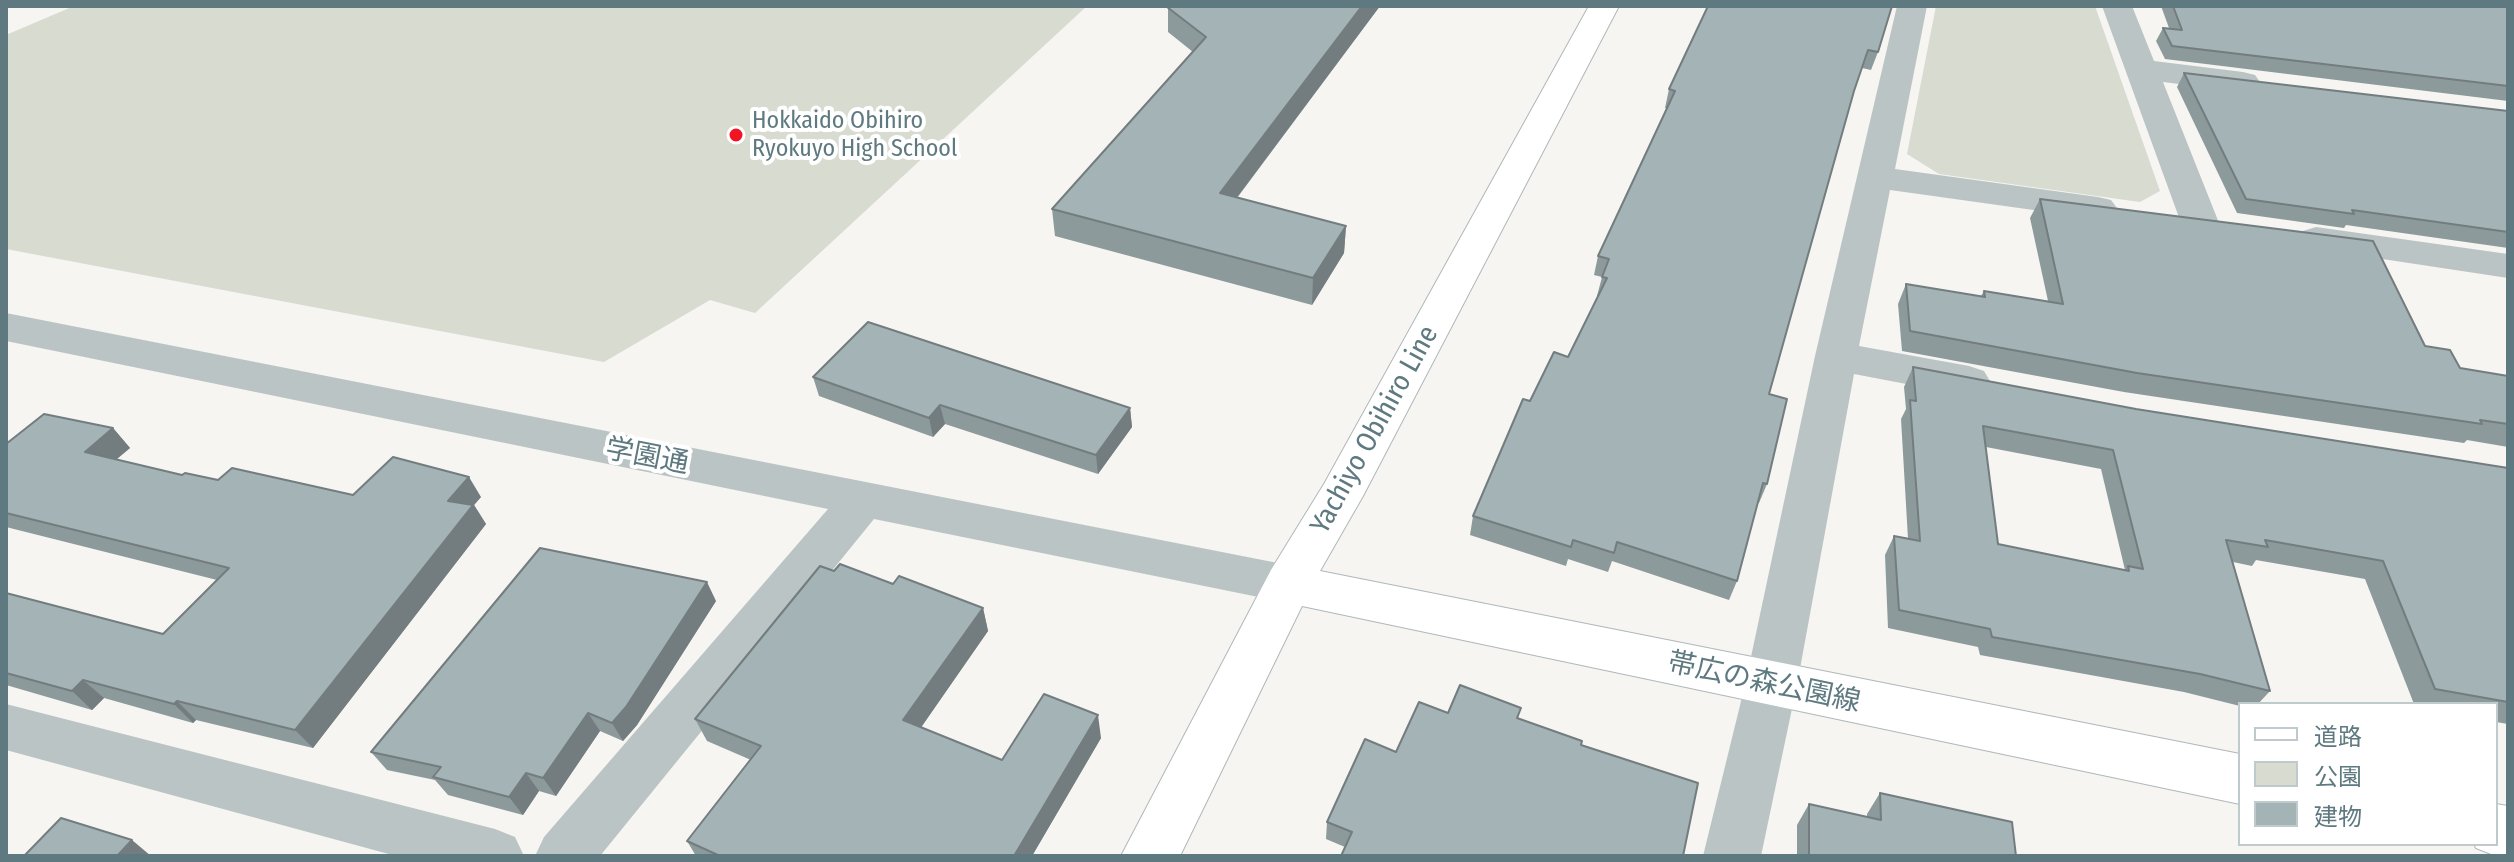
<!DOCTYPE html>
<meta charset="utf-8">
<style>
body{margin:0}
#map{position:relative;width:2514px;height:862px;overflow:hidden;background:#f6f5f1;font-family:"Fira Sans Condensed","Noto Sans JP",sans-serif}
canvas{display:block}
.frame{position:absolute;inset:0;border:8px solid #5e7a80;pointer-events:none}
.legend{position:absolute;left:2238px;top:702px;width:260px;height:144px;box-sizing:border-box;background:#fff;border:2px solid #bfcacc;margin:0;padding:10px 14px;list-style:none;font-size:24px;color:#5e7a80}
.legend li{display:flex;align-items:center;gap:16px;height:40px}
.legend b{width:40px;border:2px solid #bfcacc}
</style>
<div id="map">
<canvas width="2514" height="862"></canvas>
<div class="frame"></div>
<ul class="legend">
<li><b style="height:10px;background:#fff"></b>道路</li>
<li><b style="height:22px;background:#d7dbd0"></b>公園</li>
<li><b style="height:22px;background:#a4b3b5"></b>建物</li>
</ul>
</div>
<script>
const g = document.querySelector('canvas').getContext('2d');
g.lineJoin = 'round';
function fill(path, color) { g.fillStyle = color; g.fill(path, 'evenodd'); }
function strokePath(path, color, width, dash) { g.strokeStyle = color; g.lineWidth = width; g.lineCap = dash ? 'butt' : 'round'; g.setLineDash(dash || []); g.stroke(path); }
function write(font, color, halo, rows, align = 'center') {
  g.font = font + ' "Fira Sans Condensed","Noto Sans JP",sans-serif'; g.lineWidth = 8; g.setLineDash([]); g.textBaseline = 'middle'; g.strokeStyle = halo; g.fillStyle = color; for (const [text, x, y, turn = 0] of rows) {
    g.save(); g.translate(x, y); g.rotate((+turn || 0) * Math.PI / 180); g.textAlign = isNaN(turn) ? turn : align; if (halo) g.strokeText(text, 0, 0); g.fillText(text, 0, 0); g.restore();
  }
}
fill(new Path2D(`
 M74,6H1087L755,313L710,300L604,362L6,249V35Z
 M1936,6H2095L2160,191L2140,202L1939,174L1907,154Z`), '#d7dbd0');
const major = new Path2D(`
 M1589,6H1619L1363,496L1320,571L2240,754V804L1302,606L1180,856H1121L1271,570L1324,484Z
 M2496,804L2508,806V856H2496L2476,848L2474,844H2496Z`);
strokePath(major, '#afb8ba', 2);
fill(new Path2D(`
 M1897,6H1927L1895,169L2098,197L2111,200L2117,208L2111,216L2098,219L1890,190L1859,346L1969,366L1984,371L1990,381L1984,391L1969,396L1854,374L1797,685L1761,856H1703L1745,685L1815,356Z
 M2102,6H2132L2154,61L2243,72L2255,75L2260,82L2255,89L2243,92L2163,82L2219,223L2213,231L2200,235L2187,231L2181,223Z
 M2316,227L2508,254V278L2303,247L2297,239L2303,231Z
 M6,313L1288,565L1305,570L1312,584L1305,598L1288,603L874,519L600,856H535L544,837L828,509L6,341Z
 M6,704L495,829L515,837L524,856H396L6,750Z`), '#bbc4c5');
fill(major, '#fff');
fill(new Path2D(`
 M1168,6H1380L1237,198L1346,226L1344,253L1312,305L1055,236L1052,209L1193,52L1168,32Z
 M1708,6L1878,52L1871,70L1862,68L1854,91L1769,394L1767,484L1759,503H1758L1737,581L1729,600L1612,561L1608,572L1568,559L1566,566L1470,535L1473,516L1530,401L1568,357L1598,296H1597L1602,277L1594,275L1598,256L1667,108H1665L1669,89Z
 M2161,6H2508V101L2165,59L2156,41L2163,28H2169Z
 M2184,73L2508,111V248L2346,225L2344,228L2237,213L2177,87Z
 M2040,199L2425,346L2460,368L2508,376V447L2467,440L2464,443L2124,392L1902,351L1898,304L1906,284L1981,296L1984,291L2048,301L2030,218Z
 M1913,367L2136,409L2508,468V724L2496,722V704H2414L2365,579L2256,560L2252,566L2233,562L2270,691L2258,704H2240V706L2184,692L1980,655L1978,647L1888,628L1885,555L1894,536L1908,539L1901,419L1906,409L1904,387ZM1986,447L2101,469L2125,570L1998,544Z
 M813,377L1130,408L1132,427L1098,474L945,424L933,437L819,396Z
 M113,428L130,448L116,459L182,475L353,495L481,497L474,505L486,524L313,748L196,720L193,723L104,698L92,710L6,685V593L163,634L217,580L6,527V444Z
 M834,571L893,584L983,608L988,631L921,727L1002,760L1101,738L1032,856H696L687,841L751,760L707,741L695,719Z
 M716,601L637,725L623,741L600,731L556,796L539,791L523,815L448,795L435,780L387,770L371,752Z
 M1521,708L1518,718L1345,847L1326,839L1327,822L1448,713Z
 M1880,793L2016,856H1797V825L1809,804L1867,817V814Z`), '#8d9a9c');
fill(new Path2D(`
 M1362,6H1380L1220,220V193Z
 M1346,226L1344,253L1312,305L1313,278Z
 M940,405L945,424L933,437L929,418Z
 M1130,408L1132,427L1098,474L1096,455Z
 M113,428L130,448L103,471L85,452Z
 M469,477L481,497L474,505L486,524L313,748L295,730L448,501Z
 M707,582L716,601L637,725L623,741L612,723Z
 M983,608L988,631L911,742L903,720Z
 M83,680L104,698L92,710L72,691Z
 M177,701L196,720L193,723L174,704Z
 M588,713L600,731L556,796L543,778Z
 M1098,715L1101,738L1032,856H1014Z
 M526,773L539,791L523,815L509,797Z
 M132,840L151,856H117Z`), '#737d7f');
const building = new Path2D(`
 M1168,6H1362L1220,193L1346,226L1313,278L1052,209L1206,37L1167,7Z
 M1708,6H1892L1878,52L1868,50L1854,91L1769,394L1787,399L1767,484L1763,483L1737,581L1617,542L1614,553L1573,540L1571,547L1473,516L1523,399L1530,401L1554,352L1568,357L1607,278L1602,277L1609,259L1598,256L1675,91L1669,89Z
 M2173,6H2508V86L2172,46L2163,28L2182,30Z
 M2184,73L2508,111V232L2352,210L2354,214L2246,199Z
 M2040,199L2373,241L2425,346L2450,350L2460,368L2508,376V424L2480,420L2482,424L2137,373L1910,331L1906,284L1985,297L1984,291L2063,304Z
 M868,322L1130,408L1096,455L940,405L929,418L813,377Z
 M1913,367L2136,409L2508,468V702L2435,689L2383,561L2265,540L2268,547L2226,540L2270,691L2200,674L1992,637L1990,629L1899,610L1894,536L1920,541L1910,400L1916,401ZM1983,426L2113,450L2143,569L2128,566L2129,571L1998,544Z
 M44,414L113,428L85,452L182,475L185,473L218,480L232,468L353,495L393,457L469,477L448,501L473,505L295,730L177,701L174,704L83,680L72,691L6,673V593L163,634L229,568L6,513V444Z
 M540,548L707,582L626,707L612,723L588,713L543,778L526,773L509,797L433,777L441,767L371,752Z
 M840,564L893,584L899,576L983,608L903,720L1002,760L1044,694L1098,715L1014,856H720L687,841L761,746L695,719L820,566L834,571Z
 M1460,685L1521,708L1517,718L1582,741L1581,745L1698,783L1683,856H1341L1352,832L1327,822L1365,739L1396,752L1419,702L1448,713Z
 M1880,793L2012,822L2016,856H1809V804L1881,820Z
 M61,818L132,840L117,856H24Z`);
fill(building, '#a4b3b5');
strokePath(building, '#737d7f', 2);
for (const [x, y, r, color] of [
 [736,135,8,"#f31423"]
]) { const dot = new Path2D(); dot.arc(x, y, r, 0, 2 * Math.PI); g.fillStyle = color; g.fill(dot); strokePath(dot, '#fff', 3); }
write('24px', '#5e7a80', '#fff', [
 ["Hokkaido Obihiro",752,121],
 ["Ryokuyo High School",752,149]
], 'left');
write('28px', '#5e7a80', '#fff', [
 ["Yachiyo Obihiro Line",1375,430,-61],
 ["学園通",647,457,11],
 ["帯広の森公園線",1764,683,12]
]);
</script>
